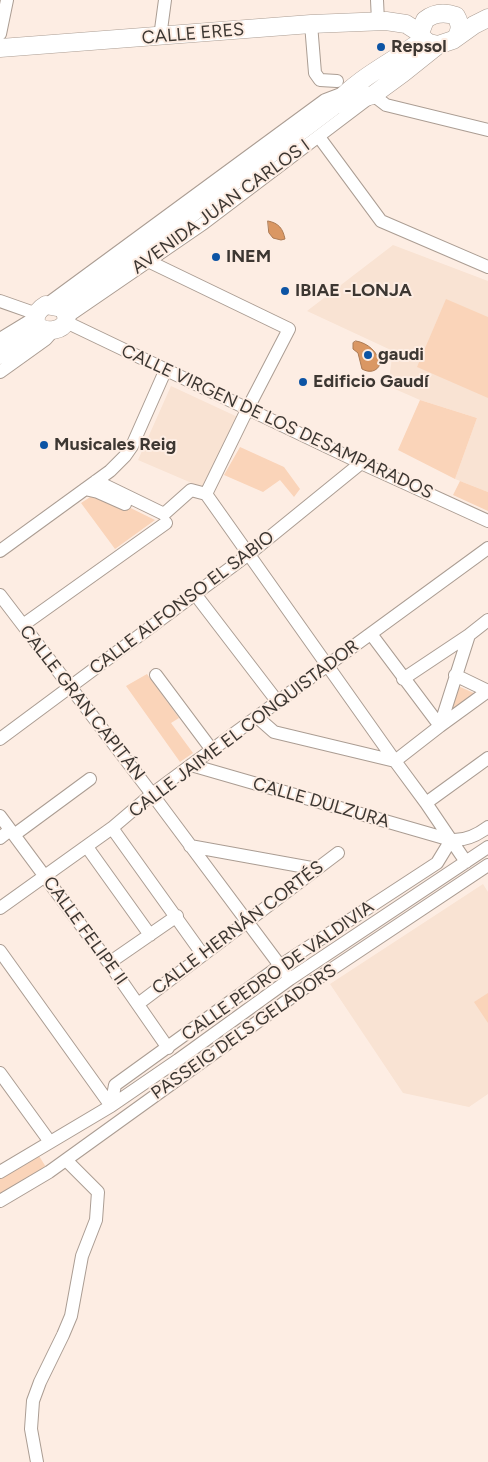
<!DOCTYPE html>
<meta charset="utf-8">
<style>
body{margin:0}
canvas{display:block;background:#fdede3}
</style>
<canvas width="488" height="1462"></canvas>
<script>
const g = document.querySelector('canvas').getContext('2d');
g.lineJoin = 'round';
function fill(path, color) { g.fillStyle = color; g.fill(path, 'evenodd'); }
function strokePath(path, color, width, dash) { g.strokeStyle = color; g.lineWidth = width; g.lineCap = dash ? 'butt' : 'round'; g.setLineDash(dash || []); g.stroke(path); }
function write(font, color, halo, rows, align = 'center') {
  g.font = font + ' Figtree,sans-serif'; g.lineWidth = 4; g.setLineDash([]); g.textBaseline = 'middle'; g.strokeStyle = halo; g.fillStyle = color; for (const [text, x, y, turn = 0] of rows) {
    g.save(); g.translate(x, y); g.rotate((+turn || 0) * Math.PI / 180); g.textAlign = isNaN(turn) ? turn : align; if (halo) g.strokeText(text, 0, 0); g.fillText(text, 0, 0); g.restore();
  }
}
fill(new Path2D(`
 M393,245L488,281V492L455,479L477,418L420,400L388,386L393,351L307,311Z
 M171,386L242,419L208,490L138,460Z
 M483,884L488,892V1094L469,1107L403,1093L330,984Z`), '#f9e3d3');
fill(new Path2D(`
 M446,299L488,317V398L417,367Z
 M420,400L477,418L455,479L398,450Z
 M240,447L284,467L300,489L294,497L280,480L263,492L224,475Z
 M460,481L488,492V511L453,495Z
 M98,492L155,520L115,549L81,503Z
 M147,674L179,718L171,723L193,753L180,762L126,686Z
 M458,686L476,694L450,714Z
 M488,993V1023L474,1002Z
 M36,1151L49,1172L0,1201V1172Z`), '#fad4b9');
const water = new Path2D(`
 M268,221C279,223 283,229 285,239L281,240L273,238L269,233Z
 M356,341C368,343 378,352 380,364C377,372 369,373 362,369L358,353L353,349V343Z`);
fill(water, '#da9763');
strokePath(water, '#ab7a54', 1);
const street = new Path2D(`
 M377,0L378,21
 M311,24L315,73L320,80L337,81
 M0,34L7,0
 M160,37L165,0
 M373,95L386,105L488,130
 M319,137L381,221L488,267
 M143,256L148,261L289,329L248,408L206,494
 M0,301L37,314
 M46,305L325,100L346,92
 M67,317L204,223L369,98
 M66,322L361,463L488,521
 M0,339L36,317
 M0,372L46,339L53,331
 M96,481L164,514L191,490L206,494
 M85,489L98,492L125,504
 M206,494L395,761L426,803L466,862
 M0,551L110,471L125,456L132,446L166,369
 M195,594L277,701
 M0,595L152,794L290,979
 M23,625L166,523
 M371,634L440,726L488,691
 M156,675L212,750
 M455,675L488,691
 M403,679L469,635
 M257,717L274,732L395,761L440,726L469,635L488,620
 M0,739L249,554L361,463
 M191,765L451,840C465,841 476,836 488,827
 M426,803L488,758
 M0,816L109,963L168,1048
 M112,828L203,955
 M14,835L90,779
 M0,838L10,830
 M190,846L317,869
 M87,847L150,935
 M0,908L112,828L152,794L191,765L488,548
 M0,951L111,1106
 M109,963L177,916
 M138,1004L338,853
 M0,1073L50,1142
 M111,1106L115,1085L281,965L437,863L451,840
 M0,1172L111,1106L178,1060L290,979L488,847
 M0,1201L49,1172L317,979L488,865
 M37,1462L31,1429L33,1401L40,1382L63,1335L71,1316L82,1256L96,1220L98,1192L66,1160`);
const secondary = new Path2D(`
 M420,33L425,20C434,13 445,12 456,16C460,23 461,29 457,36
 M0,48L311,24L386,21L406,24L420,33L422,38L429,43L438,45L453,40L474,25L488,18
 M335,105L373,95L403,73L438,45
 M46,305L62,308C81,332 32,339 36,317C37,311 41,308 46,305Z
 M62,308L140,252L335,105C358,77 395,61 424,39
 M0,355L39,327`);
strokePath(street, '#ab9d93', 14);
strokePath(secondary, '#ab9d93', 19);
strokePath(street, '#fff', 12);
strokePath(secondary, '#fff', 18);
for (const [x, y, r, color] of [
 [381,47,5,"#0d54a4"],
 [216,257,5,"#0d54a4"],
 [285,291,5,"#0d54a4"],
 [368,355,5,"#0d54a4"],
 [303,382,5,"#0d54a4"],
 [44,445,5,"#0d54a4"]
]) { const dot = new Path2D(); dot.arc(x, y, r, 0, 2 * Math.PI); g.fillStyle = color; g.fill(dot); strokePath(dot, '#fdede3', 2); }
write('18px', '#3d3732', '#fdede3', [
 ["CALLE ERES",193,34,-5],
 ["AVENIDA JUAN CARLOS I",221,207,-36],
 ["CALLE VIRGEN DE LOS DESAMPARADOS",277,422,25],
 ["CALLE ALFONSO EL SABIO",182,603,-37],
 ["CALLE GRAN CAPITÁN",82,703,52],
 ["CALLE JAIME EL CONQUISTADOR",244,729,-37],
 ["CALLE DULZURA",321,803,16],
 ["CALLE HERNÁN CORTÉS",238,928,-37],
 ["CALLE FELIPE II",85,931,54],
 ["CALLE PEDRO DE VALDIVIA",278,971,-35],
 ["PASSEIG DELS GELADORS",244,1032,-35]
]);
write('bold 18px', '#3d3732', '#fdede3', [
 ["Repsol",391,47],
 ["INEM",226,257],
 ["IBIAE -LONJA",295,291],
 ["gaudi",378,355],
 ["Edificio Gaudí",313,382],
 ["Musicales Reig",54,445]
], 'left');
</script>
